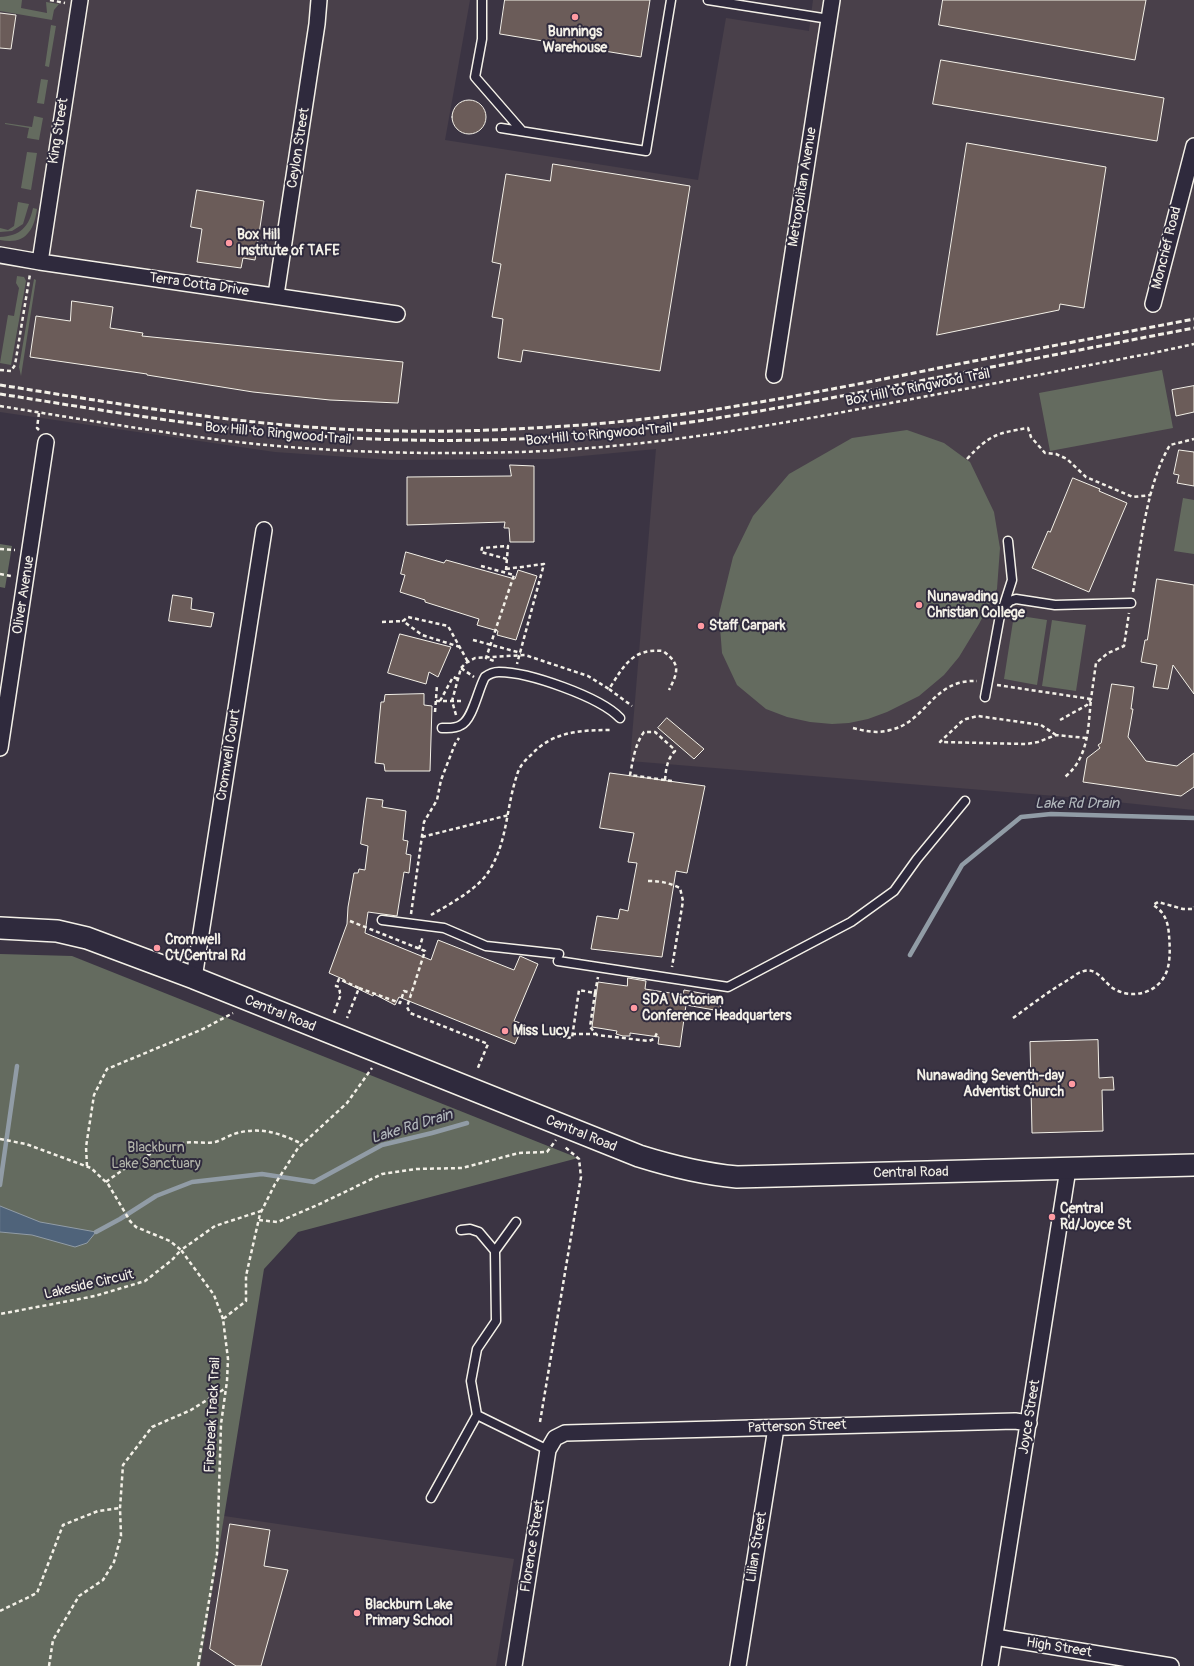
<!DOCTYPE html>
<style>
body{margin:0}
canvas{display:block;background:#3b3443}
</style>
<canvas width="1194" height="1666"></canvas>
<script>
const g = document.querySelector('canvas').getContext('2d');
g.lineJoin = 'round';
function fill(path, color) { g.fillStyle = color; g.fill(path, 'evenodd'); }
function strokePath(path, color, width, dash) { g.strokeStyle = color; g.lineWidth = width; g.lineCap = dash ? 'butt' : 'round'; g.setLineDash(dash || []); g.stroke(path); }
function write(font, color, halo, rows, align = 'center') {
  g.font = font + ' Pangolin,sans-serif'; g.lineWidth = 4; g.setLineDash([]); g.textBaseline = 'middle'; g.strokeStyle = halo; g.fillStyle = color; for (const [text, x, y, turn = 0] of rows) {
    g.save(); g.translate(x, y); g.rotate((+turn || 0) * Math.PI / 180); g.textAlign = isNaN(turn) ? turn : align; if (halo) g.strokeText(text, 0, 0); g.fillText(text, 0, 0); g.restore();
  }
}
fill(new Path2D(`
 M0,0H470L445,140L698,180L726,18L809,31L813,0H1194V810L1068,797L630,761L656,449L550,459L393,460L275,452L0,412Z
 M224,1516L514,1559L496,1666H200Z`), '#49404a');
fill(new Path2D(`
 M0,0H22L21,8L47,13L46,2L59,4L54,10L52,20L0,11Z
 M51,25L56,26L49,67L45,66Z
 M41,79L48,80L44,104L37,103Z
 M34,116L43,118L39,140L27,138L29,128L5,124V123L32,127Z
 M27,152L37,153L31,190L21,188Z
 M18,202L29,204L23,224L12,231L0,232V228L8,230L14,226Z
 M33,208L37,209C34,231 25,245 0,240V237C20,236 29,227 33,208Z
 M17,276L24,277L26,281L11,365L0,363L8,315L14,316L19,288L16,283Z
 M34,279L36,280L21,376L19,367Z
 M1162,370L1173,428L1050,451L1039,393Z
 M907,430L944,443L970,462L994,512L1000,548L997,589L979,624L959,657L944,675L919,696L887,712L868,719L849,723L832,724L810,722L787,717L766,709L737,685L722,653L719,614L733,557L753,516L789,474L852,438Z
 M1183,498L1194,500V554L1174,551Z
 M0,544L12,546L5,588L0,587Z
 M1014,615L1047,620L1037,685L1004,679Z
 M1052,620L1086,625L1076,691L1042,686Z
 M0,954L72,956L578,1158L298,1232L264,1269L200,1666H0Z`), '#646b5f');
const water = new Path2D(`
 M0,1206L40,1222L96,1232L87,1243L75,1247L32,1235L0,1232Z`);
fill(water, '#4f637a');
strokePath(water, '#919ca6', 1);
strokePath(new Path2D(`
 M910,955L962,865L1021,817L1051,814L1194,818
 M0,1185L17,1066
 M96,1232L120,1219L156,1196L192,1182L262,1174L314,1182L382,1145L432,1133L467,1123`), '#919ca6', 4.5);
const building = new Path2D(`
 M505,0H650L641,57L500,34Z
 M943,0H1146L1135,60L939,25Z
 M0,13L16,15L11,49L0,48Z
 M941,60L1164,98L1157,141L933,104Z
 M452 117a17 17 0 1 1 34 0a17 17 0 1 1-34 0Z
 M967,143L1106,167L1084,308L1060,304L1059,310L937,335Z
 M553,164L690,186L660,371L523,350L521,362L498,358L503,319L492,317L501,264L492,262L506,174L550,181Z
 M197,190L264,201L255,260L243,258L241,268L197,262L202,229L191,227Z
 M72,301L113,307L110,328L143,333L142,336L403,362L398,403L330,400L253,392L147,375V374L30,357L36,316L70,321Z
 M1194,386V412L1176,416L1172,390Z
 M1179,450L1194,452V486L1177,483L1179,475L1174,474Z
 M510,465L534,466V542H510L509,528H504L505,522L407,525V477L511,476Z
 M1073,478L1100,489L1099,491L1127,503L1089,592L1032,568L1048,531L1050,532Z
 M406,552L444,563L446,560L515,579L518,570L537,576L516,640L497,635L498,631L477,625L479,619L425,602V600L400,592L405,575L401,574Z
 M1157,579L1194,585V694L1173,665L1168,689L1153,687L1157,665L1141,662L1145,640H1147Z
 M173,595L192,598L191,609L214,613L211,627L169,621Z
 M400,634L451,647L438,677L429,672L426,684L388,673Z
 M1112,684L1134,687L1131,709H1133L1128,737L1146,761L1177,766L1194,753V787L1181,796L1083,782L1087,758L1100,748L1098,745L1101,743Z
 M424,694V705L432,706L430,771H385L384,764L375,763L381,702H384L385,695Z
 M667,718L704,749L694,759L658,728Z
 M610,773L705,786L687,873L676,871L662,957L591,949L597,916L618,919L620,909L628,911L637,863L628,862L634,833L600,828Z
 M367,798L383,800L382,807L406,811L403,840L408,841L406,854L411,855L409,873L404,872L397,916L368,912L365,933L431,960L438,940L514,970L520,956L538,964L514,1021L524,1024L515,1044L399,997L395,1005L374,994L373,996L344,982L345,980L329,973L347,924L348,907L354,873H358L359,869L365,870L368,846L361,844Z
 M628,978L646,981L645,989L683,995L684,990L722,997L720,1011L686,1005L680,1047L658,1044L659,1037L630,1033V1036H623L616,1034L617,1031L592,1027L598,982L627,986Z
 M1098,1040L1099,1078L1113,1077L1114,1090H1102L1103,1131L1032,1133L1030,1042Z
 M230,1524L270,1530L264,1566L288,1570L261,1666H236L210,1649Z`);
fill(building, '#6b5c59');
strokePath(building, '#f4f1e8', 1);
const lane = new Path2D(`
 M482,0V39L475,77L522,131
 M708,0L829,19
 M501,128L646,151L671,0
 M1004,605L1012,580L1008,541
 M985,697L1001,610L1010,601L1016,599L1055,605L1131,603
 M442,728C448,728 455,729 461,725C473,719 478,689 485,677C489,674 494,672 499,672C529,672 600,697 620,718
 M382,920L444,928L486,946L559,954
 M558,961L728,987L851,922L894,891L917,859L965,801
 M461,1230L470,1229L479,1232L495,1251L496,1321L477,1349L471,1381L477,1415L548,1450
 M495,1251L516,1222
 M431,1498L477,1415`);
const street = new Path2D(`
 M0,255L40,262L397,314
 M40,262L80,0
 M276,295L317,24L319,0
 M1153,304L1194,146
 M774,375L832,0
 M0,748L46,442
 M194,978L264,530
 M995,1637L1171,1666
 M514,1666L548,1450L555,1438L565,1433L1015,1421L1029,1423
 M738,1666L776,1428
 M990,1666L1068,1169`);
const secondary = new Path2D(`
 M0,928L57,931L87,938L194,978L639,1156C671,1166 703,1174 737,1177L1194,1165`);
strokePath(lane, '#f4f1e8', 11);
strokePath(street, '#f4f1e8', 18);
strokePath(secondary, '#f4f1e8', 24);
strokePath(new Path2D(`
 M50,0L65,3
 M0,370L11,371L15,365L30,274
 M0,406C73,418 146,430 220,440C318,452 419,455 518,452C651,448 782,424 912,399C992,384 1073,368 1153,353L1194,344
 M39,430L37,428L39,413
 M967,459C989,435 997,433 1028,428L1031,437L1045,453L1056,454L1067,459L1086,477L1133,497L1151,495
 M0,549L15,550
 M481,566L514,575L486,658L494,661
 M506,569L544,564L517,664
 M506,570L508,546L482,548L481,552L507,559
 M0,574L11,576
 M1133,592C1141,546 1146,485 1170,445L1194,439
 M382,622L403,621
 M473,640L521,653
 M460,647L422,635L403,621L408,617L448,626L468,662
 M461,668L466,663L475,658L525,655L588,676L609,689C624,666 632,648 663,651C681,664 678,672 669,690
 M997,685L1091,699C1088,728 1089,757 1065,777
 M609,689L632,706
 M436,701H464
 M440,701L453,677L458,679
 M435,712L437,685
 M456,715L452,701L461,668L474,677
 M1060,720L1087,705L1091,699L1096,663L1108,653L1124,646L1129,613
 M853,728C865,731 877,734 890,730C927,722 932,679 977,681
 M1056,735L1041,725L978,716L966,719L961,722L940,742L1026,744L1038,742L1056,735L1086,738
 M665,780C666,769 667,759 675,751L674,749L655,732H644C635,744 633,760 630,775L672,781
 M422,837L509,815
 M648,881C661,881 669,883 680,888L683,901L672,967
 M411,914L424,822L437,800L441,780L455,744L459,738
 M431,915C450,904 478,889 489,871C508,841 506,807 517,775C519,767 525,760 531,755C553,731 581,730 612,730
 M350,921L425,951L407,1007L410,1013L488,1044L477,1070
 M419,949L423,936
 M359,988L400,1003L404,991L411,993
 M595,993L590,1027L597,1035L649,1041L654,1039L657,1033
 M334,1013L341,994L340,993L339,987L336,986L339,979L359,988L347,1018
 M1013,1018C1031,1005 1049,991 1068,980C1073,977 1078,972 1084,971C1098,967 1105,985 1116,990C1132,998 1154,994 1164,977C1171,966 1170,948 1169,935C1168,922 1165,912 1153,905L1158,902L1183,909H1193L1194,907
 M546,1034L572,1038L579,990L595,993L598,977
 M572,1034H596
 M0,1139L26,1144L91,1168L108,1184L130,1221L136,1227L170,1241L181,1250L172,1260L145,1281L95,1296L0,1314
 M87,1166L86,1147L94,1095L107,1069L203,1029L233,1013
 M106,1182C130,1164 155,1148 184,1143C194,1141 205,1144 215,1142C222,1140 228,1136 234,1134C259,1126 280,1133 302,1144
 M259,1220L278,1222L322,1203L382,1174L416,1169L462,1168L519,1153L547,1152L556,1140
 M223,1319L214,1295L181,1250L215,1226L261,1211
 M540,1422L581,1177L579,1159L565,1147
 M0,1611L37,1593L63,1525L98,1511L120,1508
 M49,1666L53,1640L79,1596L103,1580L114,1562L121,1536L120,1508L123,1465L152,1427L191,1410L226,1388
 M198,1666L217,1554L221,1424L227,1381L228,1359L223,1319L246,1301V1276L260,1214L275,1184L298,1148L347,1103L372,1068`), '#f4f1e8', 2.5, [4, 3]);
strokePath(lane, '#2f2a3d', 8);
strokePath(street, '#2f2a3d', 15);
strokePath(secondary, '#2f2a3d', 21);
strokePath(new Path2D(`
 M0,385C108,402 216,421 324,428C399,433 474,432 549,427C672,421 793,397 914,373C1007,354 1101,337 1194,319
 M0,394C76,406 152,419 228,428C336,440 446,444 555,437C674,429 791,406 908,383C1003,365 1099,346 1194,328`), '#f4f1e8', 3, [6, 3]);
for (const [x, y, r, color] of [
 [575,17,4,"#ff9aa2"],
 [229,243,4,"#ff9aa2"],
 [919,605,4,"#ff9aa2"],
 [701,626,4,"#ff9aa2"],
 [157,948,4,"#ff9aa2"],
 [634,1008,4,"#ff9aa2"],
 [505,1031,4,"#ff9aa2"],
 [1072,1084,4,"#ff9aa2"],
 [1052,1217,4,"#ff9aa2"],
 [357,1613,4,"#ff9aa2"]
]) { const dot = new Path2D(); dot.arc(x, y, r, 0, 2 * Math.PI); g.fillStyle = color; g.fill(dot); strokePath(dot, '#2f2a3d', 1.5); }
write('bold 14px', '#f4f1e8', '#2f2a3d', [
 ["Bunnings",575,32,"center"],
 ["Warehouse",575,48,"center"],
 ["Box Hill",237,235],
 ["Institute of TAFE",237,251],
 ["Nunawading",927,597],
 ["Christian College",927,613],
 ["Staff Carpark",709,626],
 ["Cromwell",165,940],
 ["Ct/Central Rd",165,956],
 ["SDA Victorian",642,1000],
 ["Conference Headquarters",642,1016],
 ["Miss Lucy",513,1031],
 ["Nunawading Seventh-day",1064,1076,"right"],
 ["Adventist Church",1064,1092,"right"],
 ["Central",1060,1209],
 ["Rd/Joyce St",1060,1225],
 ["Blackburn Lake",365,1605],
 ["Primary School",365,1621]
], 'left');
write('14px', '#f4f1e8', '#2f2a3d', [
 ["King Street",59,131,-81],
 ["Ceylon Street",299,148,-81],
 ["Metropolitan Avenue",803,187,-81],
 ["Moncrief Road",1167,248,-76],
 ["Terra Cotta Drive",199,285,8],
 ["Box Hill to Ringwood Trail",918,388,-11],
 ["Box Hill to Ringwood Trail",278,434,5],
 ["Box Hill to Ringwood Trail",599,435,-5],
 ["Oliver Avenue",24,595,-81],
 ["Cromwell Court",229,755,-81],
 ["Central Road",280,1014,22],
 ["Central Road",581,1134,22],
 ["Central Road",911,1173,-1],
 ["Lakeside Circuit",89,1285,-13],
 ["Firebreak Track Trail",213,1415,-87],
 ["Joyce Street",1030,1417,-81],
 ["Patterson Street",797,1427,-2],
 ["Florence Street",533,1546,-81],
 ["Lilian Street",757,1547,-81],
 ["High Street",1059,1648,9]
]);
write('14px', '#b3b5aa', '#2f2a3d', [
 ["Blackburn",156,1148],
 ["Lake Sanctuary",156,1164]
]);
write('italic 15px', '#b2b8bc', '#2f2a3d', [
 ["Lake Rd Drain",1077,804],
 ["Lake Rd Drain",412,1127,-17]
]);
</script>
